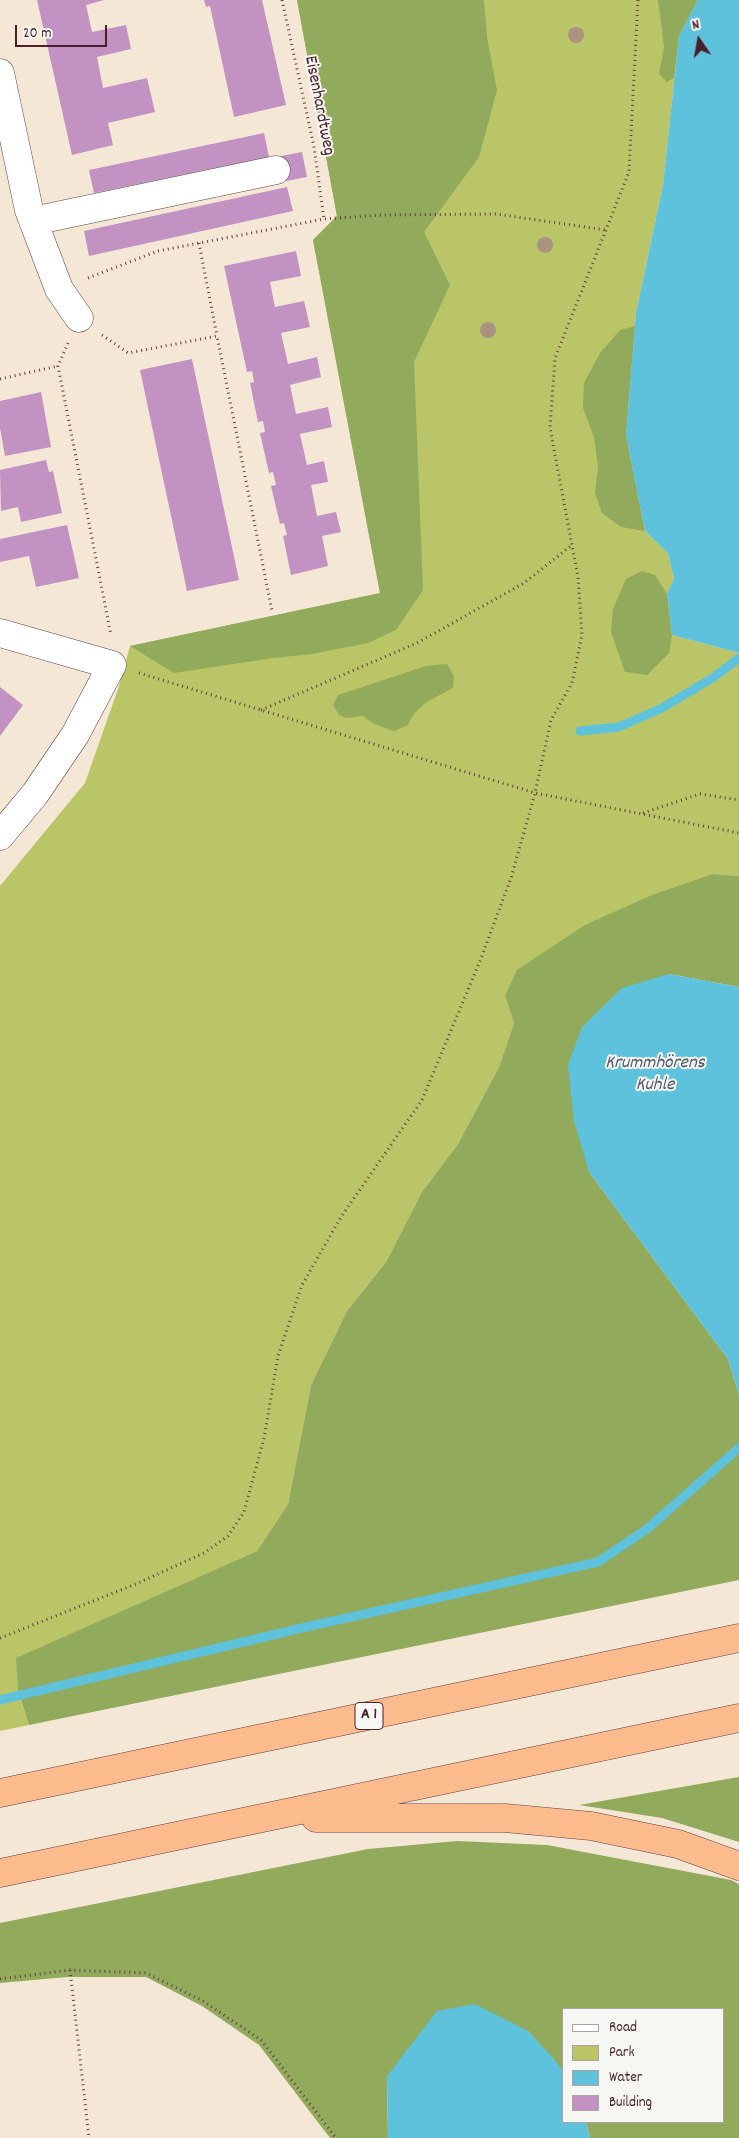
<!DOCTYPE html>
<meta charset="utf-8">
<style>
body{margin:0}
#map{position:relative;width:739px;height:2138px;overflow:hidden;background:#f5e7d6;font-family:Dekko,sans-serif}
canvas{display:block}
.legend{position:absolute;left:562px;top:2008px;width:162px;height:115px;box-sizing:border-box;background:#f6f6f2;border:1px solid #b1a0a2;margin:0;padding:6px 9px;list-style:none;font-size:15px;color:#4a1f2b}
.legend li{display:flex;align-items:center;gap:10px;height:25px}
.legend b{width:25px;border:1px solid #b1a0a2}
.north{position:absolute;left:674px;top:15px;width:50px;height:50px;-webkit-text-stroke:4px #f6f6f2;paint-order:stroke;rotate:348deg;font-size:14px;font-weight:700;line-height:20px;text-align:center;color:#4a1f2b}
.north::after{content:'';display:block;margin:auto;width:18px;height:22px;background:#4a1f2b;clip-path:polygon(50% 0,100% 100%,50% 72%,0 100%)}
.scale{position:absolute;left:15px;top:25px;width:92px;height:22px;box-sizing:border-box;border:2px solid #4a1f2b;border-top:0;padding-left:6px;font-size:15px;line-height:18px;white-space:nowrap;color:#4a1f2b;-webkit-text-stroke:4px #f6f6f2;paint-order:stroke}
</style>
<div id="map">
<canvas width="739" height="2138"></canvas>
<ul class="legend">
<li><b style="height:6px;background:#fff"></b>Road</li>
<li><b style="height:14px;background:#b9c567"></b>Park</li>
<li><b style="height:14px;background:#5ec2dc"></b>Water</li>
<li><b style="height:14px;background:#c292c3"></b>Building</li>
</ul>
<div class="north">N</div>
<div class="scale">20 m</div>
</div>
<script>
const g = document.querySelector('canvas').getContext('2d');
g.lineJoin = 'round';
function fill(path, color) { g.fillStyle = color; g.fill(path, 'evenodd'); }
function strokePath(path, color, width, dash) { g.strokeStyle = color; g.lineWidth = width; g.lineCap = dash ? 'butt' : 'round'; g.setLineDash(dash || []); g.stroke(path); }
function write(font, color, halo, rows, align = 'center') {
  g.font = font + ' Dekko,sans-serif'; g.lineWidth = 4; g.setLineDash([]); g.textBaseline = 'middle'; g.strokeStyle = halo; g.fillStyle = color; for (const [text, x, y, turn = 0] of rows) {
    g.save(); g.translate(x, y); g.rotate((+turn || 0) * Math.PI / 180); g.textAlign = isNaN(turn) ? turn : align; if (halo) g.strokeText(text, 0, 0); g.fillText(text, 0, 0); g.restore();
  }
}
fill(new Path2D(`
 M297,0H698L679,36L663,185L636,313L626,435L645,531L668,553L674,579L667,595L672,635L739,653V876L713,874L505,996L514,1023L499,1067L458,1144L422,1192L386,1262L347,1311L311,1385L288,1504L257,1551L17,1658L18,1690L29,1725L0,1731V886L85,783L118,689L130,646L380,593L313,240L337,216Z`), '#b9c567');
fill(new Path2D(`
 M297,0H484L487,37L497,90L479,157L424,232L450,285L414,362L423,590L396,630L368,643L312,654L273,658L174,673L130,646L380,593L313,240L337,216Z
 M658,0H698L679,36L674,78L667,82L659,74L664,47Z
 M635,326L626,435L645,531L621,527L602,513L595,493L598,467L594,437L583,408L584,383L600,353L620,330Z
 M642,571L655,575L667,594L672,635L669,653L647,675L625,672L611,632L613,609L626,579Z
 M447,664L454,676L453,688C434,698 416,705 408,725L394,731L374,724L363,716L346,718L339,715L333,705L338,695L426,666Z
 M713,874L739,876V987L669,974L589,1172L728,1359L739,1395V1580L29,1725L18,1690L16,1658L257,1551L288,1504L311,1385L347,1311L386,1262L422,1192L458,1144L499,1067L514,1023L505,996L517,970L585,925L652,895Z
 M739,1777V1842L662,1818L579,1805Z
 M457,1841L547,1845L731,1880L739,1884V2138H590L586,2122H723V2009H563V2071L528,2031L387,2076L388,2138H330L259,2045L202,2006L146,1977H67L0,1983V1923L368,1849Z`), '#92aa5c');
fill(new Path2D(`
 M698,0H739V653L672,635L667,594L674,579L668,553L645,531L626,435L636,313L663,185L679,36Z
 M669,974L739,987V1395L728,1359L589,1172L574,1121L568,1065L582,1027L622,988Z
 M475,2004L528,2031L553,2058L563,2071V2122H586L590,2138H388L387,2076L437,2011Z`), '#5ec2dc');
strokePath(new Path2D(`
 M580,731L619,727L662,708L714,677L739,658
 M0,1700L306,1627L598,1562L647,1529L739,1448`), '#5ec2dc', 9);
fill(new Path2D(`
 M37,0H104L86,5L92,32L126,25L131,49L97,57L103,88L147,78L155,112L108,123L113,145L72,155Z
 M204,0H262L286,105L234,117L210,6L206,7Z
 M264,133L269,157L94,193L89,170Z
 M302,152L307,177L286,181L281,156Z
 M287,187L293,211L89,256L84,231Z
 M296,251L301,276L270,282L275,307L304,301L310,327L281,333L288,364L317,357L321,377L290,385L296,414L328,407L332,427L300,434L307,465L324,461L328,482L311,485L317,516L336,512L341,532L322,536L328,566L291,575L283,536L287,535L284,523L280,524L271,486L276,485L273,472L269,473L260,433L265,432L263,421L258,422L250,383L254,382L252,371L247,372L224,266Z
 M192,359L239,580L187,591L140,370Z
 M41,392L51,447L5,456L0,428V401Z
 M46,460L49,472L53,471L62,513L21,522L18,507L1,511L0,470Z
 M67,525L79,578L36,587L29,556L0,562V539Z
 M0,687L23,705L0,736Z`), '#c292c3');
const minor = new Path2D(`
 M0,73L29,210L59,289L79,318
 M33,221L276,170
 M0,633L112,665L75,735L35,794L0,836`);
const highway = new Path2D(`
 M0,1793L739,1638
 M316,1818H505L591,1826L678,1844L739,1866
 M0,1873L739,1718`);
strokePath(minor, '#643d45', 29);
strokePath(highway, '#643d45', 29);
strokePath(new Path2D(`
 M282,0L314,147L324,219
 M199,243L217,336
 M88,278L158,251L324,219L382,215L496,214L606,230
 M102,335L128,353L217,336L272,611
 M68,343L58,366L111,635
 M0,379L58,366
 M139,673L535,793L739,833
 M261,710L417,643L524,583L572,545
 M643,813L700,794L739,800
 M0,1638L136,1584L204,1553L228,1536L244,1512L264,1438L278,1356L302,1285L341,1217L422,1100L480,961L511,878L535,793L551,720L572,683L582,635L578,577L550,428L555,358L629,172L638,0
 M70,1970L89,2138
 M0,1979L70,1970L146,1973L203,2001L261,2040L336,2138`), '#643d45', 3, [1, 4]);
strokePath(minor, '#fff', 28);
strokePath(highway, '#fbbb8c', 28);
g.fillStyle = '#a99482';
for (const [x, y] of [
 [576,35],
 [545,245],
 [488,330]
]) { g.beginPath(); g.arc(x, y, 8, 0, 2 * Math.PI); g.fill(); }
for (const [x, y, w] of [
 [369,1716,28]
]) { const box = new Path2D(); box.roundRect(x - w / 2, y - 13.5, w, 27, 4); g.fillStyle = '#f6f6f2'; g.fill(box); strokePath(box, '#4a1f2b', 1); }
write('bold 16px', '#4a1f2b', null, [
 ["A 1",369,1716]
]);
write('18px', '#4a1f2b', '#f6f6f2', [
 ["Eisenhardtweg",318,106,79]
]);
write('italic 19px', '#515869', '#f6f6f2', [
 ["Krummhörens",655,1064],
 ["Kuhle",655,1086]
]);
</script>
